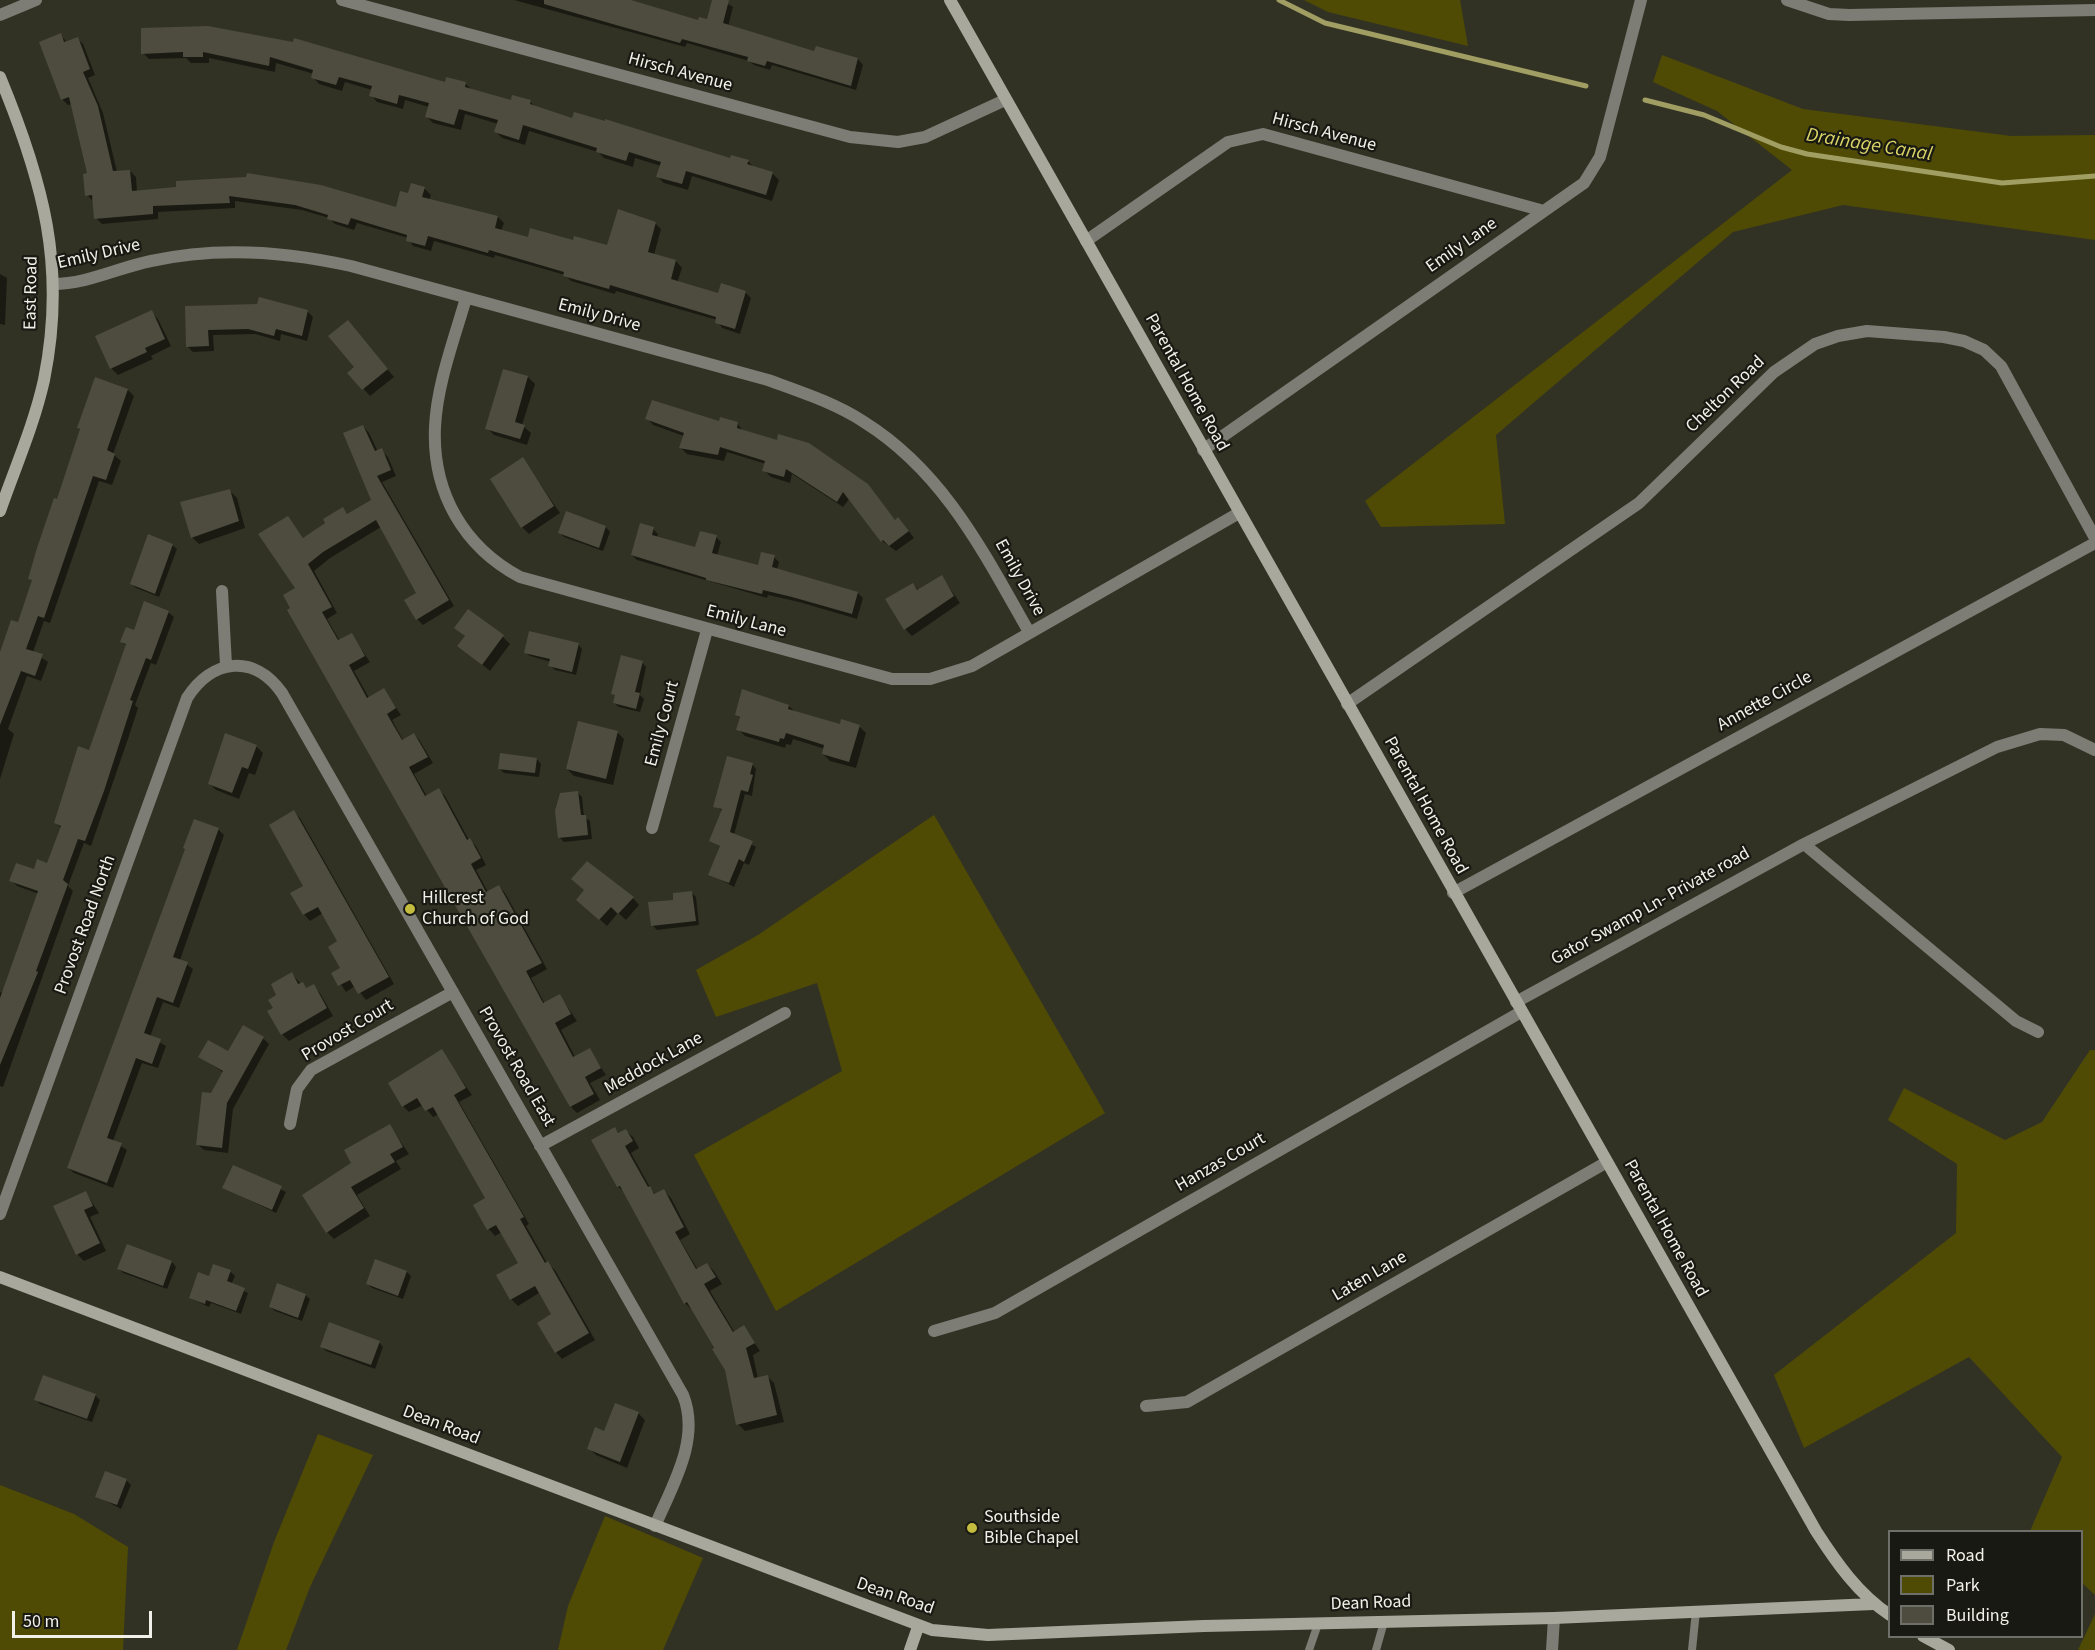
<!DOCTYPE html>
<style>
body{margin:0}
#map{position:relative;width:2095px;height:1650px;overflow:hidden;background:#323224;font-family:"Source Sans 3",sans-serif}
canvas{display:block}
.legend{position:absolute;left:1888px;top:1530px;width:195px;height:108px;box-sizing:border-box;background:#191913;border:2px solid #6f6f69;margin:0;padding:8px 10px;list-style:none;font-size:18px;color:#f1f1e9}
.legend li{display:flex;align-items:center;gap:12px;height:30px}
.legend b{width:30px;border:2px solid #6f6f69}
.scale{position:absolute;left:12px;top:1611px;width:140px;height:27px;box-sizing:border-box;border:3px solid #f1f1e9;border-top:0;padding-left:8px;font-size:18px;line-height:21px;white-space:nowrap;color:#f1f1e9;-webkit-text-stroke:4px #191913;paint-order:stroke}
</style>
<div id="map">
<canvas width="2095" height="1650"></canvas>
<ul class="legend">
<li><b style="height:8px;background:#a8a89d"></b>Road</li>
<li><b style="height:16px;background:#4f4b05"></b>Park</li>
<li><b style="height:16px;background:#4d4c3e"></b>Building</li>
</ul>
<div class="scale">50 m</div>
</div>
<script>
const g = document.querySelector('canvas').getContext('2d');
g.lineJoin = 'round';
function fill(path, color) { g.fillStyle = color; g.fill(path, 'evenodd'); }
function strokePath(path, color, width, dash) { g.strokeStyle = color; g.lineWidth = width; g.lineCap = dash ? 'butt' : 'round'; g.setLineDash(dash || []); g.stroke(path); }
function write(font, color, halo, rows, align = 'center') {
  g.font = font + ' "Source Sans 3",sans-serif'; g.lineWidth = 4.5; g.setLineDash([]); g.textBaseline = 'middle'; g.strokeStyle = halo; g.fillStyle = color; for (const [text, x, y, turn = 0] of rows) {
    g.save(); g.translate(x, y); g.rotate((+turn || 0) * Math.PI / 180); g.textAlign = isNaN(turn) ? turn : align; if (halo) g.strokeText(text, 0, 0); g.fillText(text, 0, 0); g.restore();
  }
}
fill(new Path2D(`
 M1304,0H1460L1468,46L1328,12Z
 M1662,55L1803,109L2011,136L2095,135V240L1843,205L1733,232L1496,435L1505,524L1381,527L1365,501L1792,170L1717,111L1653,82Z
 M934,815L1105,1113L776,1311L694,1155L842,1071L817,983L716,1017L696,970L758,935Z
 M2090,1050H2095V1595L2082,1583V1532L2030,1531L2062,1457L1969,1357L1804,1448L1774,1375L1956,1233L1957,1164L1888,1120L1904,1088L2005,1140L2042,1122Z
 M318,1434L373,1455L310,1587L286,1650H237L274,1542Z
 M0,1485L74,1514L128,1547L123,1650H0Z
 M605,1516L703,1558L663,1650H558L568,1606Z
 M2095,1614V1650H2078Z`), '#4f4b05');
fill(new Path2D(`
 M514,0H626L699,22L708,21L714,0H721L733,7L728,27L815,53L858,59L863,65L856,90L772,65L770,70L754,65L749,61L687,43L685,47Z
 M142,30L446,84H466L472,90L512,102L530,101L536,108L573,119L731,160L748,161L755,168L772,173L779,180L772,201L692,176L688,190L664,183L658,177L661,166L635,158L633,167L604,158L598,152L529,131L525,145L502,138L496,132L498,124L465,114L461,130L433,123L426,116L429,107L405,100L403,109L377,102L371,95L372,90L345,82L342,91L319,84L313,77L314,74L276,63L275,72L209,58V63H191L186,58L149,59L143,53Z
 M60,35L66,41L77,38L83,44L95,75L88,78L103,113L117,172L130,171L136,177L137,192L177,189L397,208L409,195L412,185L425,189L431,195L429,201L498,217L504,223L501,231L529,239L608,247L655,223L661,229L654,255L676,261L682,268L677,283L719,295L745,292L751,298L740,334L722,328L717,320L616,291L615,294L571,281L565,275L495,255L494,258L434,241L431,251L413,246L408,238L357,223L354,230L335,224L329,218L302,210L235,201V208L158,212V219L102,224L96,218L93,201L87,195L89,175L73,104L68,105L62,99Z
 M0,274L7,278L5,325L0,324Z
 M186,308L308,312L313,317L307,341L281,334L280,341L255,334L213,335L214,351L193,352L187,346Z
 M151,312L158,319L171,346L151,356L153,359L118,375L111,368Z
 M354,329L394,377L370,396L349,373L356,367Z
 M528,377L535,384L522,425L531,433L527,445L494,435L487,428Z
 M128,390L134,396L113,454L121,461L112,485L99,481L50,623L44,621L33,652L48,662L41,681L27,676L8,729L14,734L0,779V655L19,624L33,582L30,578L81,431L78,428Z
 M647,418L737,423L743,431L904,525L914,538L896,551L882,541L850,498L843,507L792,474L790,483L771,477L764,470L766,464L727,452L724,461L687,454L681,448L684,436L653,425Z
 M363,426L369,433L378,452L381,450L388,457L396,476L382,482L454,606L423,625L417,619L418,593L381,527L330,558L314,571L337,613L327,619L340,641L351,634L370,662L354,671L369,698L384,690L401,715L392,720L403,740L414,734L420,741L433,763L414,774L427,796L439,790L445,796L469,840L476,846L486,865L476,870L488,892L499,886L505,893L547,969L531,978L545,1004L560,996L577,1021L561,1030L575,1057L589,1050L606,1075L590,1083L600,1100L577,1113L571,1107L290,611L297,589L288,518L304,539L343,509L348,515L373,500Z
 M523,459L560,513L529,534L522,527Z
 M230,491L237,498L245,528L199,544L192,537Z
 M606,527L610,532L603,551L564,537L560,533Z
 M653,529L658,534L657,538L696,549L716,537L721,542L717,556L759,567L774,557L779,562L777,570L858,593L863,598L857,619L799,602L768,595L767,598L637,560L632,555Z
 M172,545L177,549L159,597L136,588L132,584Z
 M942,577L960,603L912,636L905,629L913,584L919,591Z
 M168,612L174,617L156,665L151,663L135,705L138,708L129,736L91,846L84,843L68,886L73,891L3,1087L0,1086V992L3,993L39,894L17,886L11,880L48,865L62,829L56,823L90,752L127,646L122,642Z
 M456,628L503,637L510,644L490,671L459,646L466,637Z
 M578,644L582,649L576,675L555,670L550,665L551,662L530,656L525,652Z
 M642,662L646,667L640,695L644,699L640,712L619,707L614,703L616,696L613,693Z
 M789,706L796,713L841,726H859L866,733L856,768L830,761L823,754L825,749L793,739L791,745L786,744L785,748L745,736L738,729L741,719L736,715Z
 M617,732L624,739L613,785L574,776L567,769Z
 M256,746L263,753L255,775L249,773L239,799L216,790L209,783Z
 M537,759L541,764L539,777L504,773L499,768Z
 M752,764L756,769L752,796L745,794L734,835L756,847L749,865L744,863L734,887L710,874L721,847L711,841L723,811L715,806Z
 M577,792L582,797L584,817L590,821L592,839L564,842L560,838Z
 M294,812L300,818L394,984L366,1000L355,986L346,992L333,973L342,968L339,942L323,913L310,921L304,914L305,886Z
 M218,829L224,835L180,960L193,969L179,1008L163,1002L150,1037L166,1046L158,1068L142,1063L113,1141L127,1150L113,1188L74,1173L68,1168Z
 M692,893L696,897L699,925L657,930L652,925L675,901Z
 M633,898L639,905L626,920L618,913L607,926L585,906Z
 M292,974L301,984L308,989L313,986L320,993L333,1016L289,1041L282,1034L275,1008L278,995Z
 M263,1038L269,1044L233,1109L228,1153L204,1150L198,1145L224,1073L200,1057L229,1053Z
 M441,1051L472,1095L459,1102L529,1224L526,1226L547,1263L555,1270L595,1340L562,1359L556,1352L553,1315L539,1293L518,1306L511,1299L520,1264L502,1232L495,1236L489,1229L487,1199L439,1114L433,1117L423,1105L409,1112L403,1106Z
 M390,1126L409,1154L396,1161L401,1169L357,1195L370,1216L334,1239L327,1232L353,1164Z
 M615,1129L620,1134L626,1131L633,1137L639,1148L631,1153L651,1189L656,1195L664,1191L671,1198L690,1234L680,1240L698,1270L707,1264L714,1271L722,1284L710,1291L735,1333L744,1327L760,1351L753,1355L758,1379L767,1376L774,1383L784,1422L745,1431L738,1424L726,1370L692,1310L685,1303L626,1193L618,1187Z
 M234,1167L286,1192L276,1213L224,1188Z
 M86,1193L99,1213L90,1217L106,1251L84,1261L77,1254Z
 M128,1246L172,1262L176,1267L167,1289L123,1273L119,1269Z
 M376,1261L407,1272L411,1276L403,1299L372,1288L367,1284Z
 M230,1271L235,1276L231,1285L248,1293L241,1314L211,1303L209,1307L190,1298L210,1278Z
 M305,1295L310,1299L302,1321L275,1311L270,1307Z
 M379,1342L383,1347L375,1369L326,1351L322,1347Z
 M95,1395L100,1400L92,1422L40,1404L36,1400Z
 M638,1413L645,1420L627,1468L596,1455L589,1448L605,1433Z
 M126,1480L131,1485L121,1509L97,1496Z`), '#0007');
strokePath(new Path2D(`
 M1279,0L1325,23L1586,86
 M1645,100L1704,115L1781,147L1807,154L2002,183L2095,176`), '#a19e63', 5);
fill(new Path2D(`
 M544,0H631L698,20L699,17L707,19L712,0H729L723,23L814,51L816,46L858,58L851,86L767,61L765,66L747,61L748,57L682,39L680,43L616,25L544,4Z
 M208,26L293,42L294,38L445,82L446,77L466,82L465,87L511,100L512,95L531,100L530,104L572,118L574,112L605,121V119L730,158L731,155L749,160L747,164L773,172L766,195L686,171L682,184L656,177L661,162L629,152L626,161L596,152L597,148L523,125L519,140L494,132L498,120L459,109L454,125L425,117L429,103L399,95L397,104L369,96L372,86L339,77L336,85L311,78L313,70L270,57L269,66L203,52V57H183V52L141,54V28Z
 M61,33L64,42L78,37L90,69L83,72L98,106L113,171L130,170L132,191L176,187V181L246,177L247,173L321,185L396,207L400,191L408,193L411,183L425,187L422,197L498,216L495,228L528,237L530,228L573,240L574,236L607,245L618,209L656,222L648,252L676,260L671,279L718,293L721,283L746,291L735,329L715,323L716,317L610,285L609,289L563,276L564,272L489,250L488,253L428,236L425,246L406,241L407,235L351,218L348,225L327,219L328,215L295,205L229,196L230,203L153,206V214L94,219L92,195L85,196L83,174L87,173L69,97L61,100L39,42Z
 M259,297L308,310L302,336L276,329L274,336L248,329L208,330L209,346L186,347L185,306L257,304Z
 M152,310L165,339L145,348L147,352L110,369L95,336Z
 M348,320L388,369L362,390L347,373L354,367L328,336Z
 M503,369L528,376L515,422L525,425L520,439L485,429Z
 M95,377L128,389L107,450L115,454L106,480L93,476L44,618L38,616L26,649L43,654L35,676L21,671L0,725V652L11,620L18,622L32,580L28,579L37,548L54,498L57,499L80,429L77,428Z
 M652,400L719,421L720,417L738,422L737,428L777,440L778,434L809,443L868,484L895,520L898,517L909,531L889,546L883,540L881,542L843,492L837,502L786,469L784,477L762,471L765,461L720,447L718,455L679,448L684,433L645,419Z
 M363,425L375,451L382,448L391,470L377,476L449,600L416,620L404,600L416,593L376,520L323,552L308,564L332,607L322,612L338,640L352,633L365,656L349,665L367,698L384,688L396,708L387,714L402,740L414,733L428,757L409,767L425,796L439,788L467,840L470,838L481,858L471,864L486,892L499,885L542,963L526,971L543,1003L560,994L571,1014L555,1023L573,1057L590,1048L601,1068L585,1077L594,1094L570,1107L287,610L290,608L283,595L295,588L258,534L288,516L303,538L325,523L323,519L343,507L347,514L371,500L343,433Z
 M523,457L554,506L521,528L490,479Z
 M230,489L239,521L191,538L180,502Z
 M566,511L606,526L599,548L558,533Z
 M640,523L654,527L652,535L695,547L700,531L717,535L712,553L758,565L761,552L775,555L772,567L858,592L852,614L792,597L763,590L762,594L706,580V578L631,555Z
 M148,534L173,544L155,594L130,584Z
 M942,575L954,596L904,630L885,599L913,583L917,590Z
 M144,601L169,611L151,660L146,658L130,700L133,701L104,791L85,841L78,839L63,880L68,884L36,971L38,972L0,1065V998L38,891L9,881L16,863L34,869L37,859L47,863L61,826L54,823L78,746L89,750L126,644L120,642L126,627L134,630Z
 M468,609L504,635L482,665L457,646L465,636L454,628Z
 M529,631L579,643L572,672L548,666L550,659L524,653Z
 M621,655L643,661L635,692L640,693L636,709L613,703L615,695L611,694Z
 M742,689L789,705L788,709L840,724L841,719L860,725L849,762L822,754L824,745L786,733L784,739L780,738L779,742L736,730L740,717L735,715Z
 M578,721L618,731L606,779L566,769Z
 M225,733L257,745L248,769L242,767L232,793L208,784Z
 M500,753L537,758L535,773L498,769Z
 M727,756L753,763L750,774L753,775L748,792L741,790L730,832L753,841L744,862L739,859L729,883L708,875L720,846L709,841L722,809L713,807Z
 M578,791L581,815H586L588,835L558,838L555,811L560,793Z
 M294,810L389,977L358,994L350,980L338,986L331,973L340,968L328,947L337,941L318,907L303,915L290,893L303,886L269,825Z
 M194,819L219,828L173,957L188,962L173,1003L157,997L144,1033L161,1039L152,1064L136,1058L107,1138L122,1143L107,1183L67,1168L185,849L183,848Z
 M587,861L634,897L618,914L611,907L599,920L576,900L584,890L571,879Z
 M692,891L696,921L651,926L648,902L673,900V893Z
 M292,972L298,984L303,982L306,988L314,984L327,1008L281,1035L267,1011L273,1008L268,1000L276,995L271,984Z
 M243,1025L264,1037L227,1103L222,1148L196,1145L202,1092L211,1093L223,1071L198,1057L208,1040L228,1051Z
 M442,1049L466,1088L454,1095L524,1217L520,1219L545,1263L548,1261L589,1333L555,1353L537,1323L551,1314L535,1286L510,1300L496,1275L518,1263L496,1225L487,1230L473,1205L485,1198L433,1107L425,1111L417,1098L402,1107L388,1083Z
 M390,1124L403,1147L390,1154L395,1162L351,1187L364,1208L326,1233L302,1195L351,1163L344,1150Z
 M615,1127L618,1133L626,1129L633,1141L625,1146L648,1187L650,1186L654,1194L664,1189L684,1227L675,1232L696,1269L707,1263L716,1277L704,1284L733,1332L744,1325L755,1343L746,1348L754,1378L768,1375L777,1415L736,1425L725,1370L712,1349L714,1348L687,1302L684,1304L620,1186L617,1187L591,1140Z
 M233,1165L282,1186L272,1210L222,1188Z
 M86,1191L93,1206L84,1210L100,1243L76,1255L53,1206Z
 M127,1244L172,1261L163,1286L117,1269Z
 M375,1259L407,1271L398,1296L366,1284Z
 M213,1264L231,1270L227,1281L245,1288L236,1311L206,1300L205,1304L189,1298L198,1272L209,1276Z
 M277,1283L306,1294L298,1318L269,1307Z
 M329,1322L380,1341L371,1365L320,1347Z
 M43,1375L96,1394L87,1419L34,1400Z
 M615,1403L639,1412L620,1462L587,1449L595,1427L604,1431Z
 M105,1471L127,1479L117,1505L95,1497Z`), '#4d4c3e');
strokePath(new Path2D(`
 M1309,1650L1318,1624
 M1376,1650L1384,1622
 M1692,1650L1696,1611`), '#7d7d76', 8);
strokePath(new Path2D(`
 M342,0L850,137L898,142L925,137L1005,100
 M1787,0L1829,14L1849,15L2095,10
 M0,15L36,0
 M1086,241L1228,142L1263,134L1544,211
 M53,284C87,284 117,268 151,261C218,246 284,251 351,266L768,380C801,392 835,403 864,422C944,472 984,553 1029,632
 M466,298C454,340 437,384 435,427C432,493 464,547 520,577L892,679H930L972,666L1239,513
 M1203,450L1584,183L1600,157L1641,0
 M222,591L226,665
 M1347,704L1639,503L1774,372L1815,344L1838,336L1867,331L1944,337L1964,341L1984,350L2001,366L2095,538
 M652,828L707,630
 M1804,844L2016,1021L2038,1032
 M1453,893L2095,543
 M1516,1002L1804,844L1997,747L2040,734L2064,735L2095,750
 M290,1124L297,1089L311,1070L453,992
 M540,1146L785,1013
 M0,1214L187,698C212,659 254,653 282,693L683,1395C701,1439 672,1486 655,1526
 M934,1331L995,1313L1521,1012
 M1146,1406L1187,1402L1607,1162
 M1552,1650L1554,1618`), '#7d7d76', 12);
strokePath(new Path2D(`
 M950,0L1816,1531C1836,1562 1858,1594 1890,1615
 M0,77C43,181 67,267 44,380C34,425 15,468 0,511
 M0,1277L932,1630L988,1635L1204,1626L1554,1618L1873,1604
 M1923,1636L1949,1650
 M910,1650L918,1627`), '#a8a89d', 12);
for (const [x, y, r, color] of [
 [410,909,6,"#c4bc3e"],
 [972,1528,6,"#c4bc3e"]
]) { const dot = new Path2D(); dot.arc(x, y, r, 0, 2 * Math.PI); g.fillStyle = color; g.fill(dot); strokePath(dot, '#191913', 2); }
write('18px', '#f1f1e9', '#191913', [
 ["Hirsch Avenue",680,73,15],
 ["Hirsch Avenue",1324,133,15],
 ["Emily Lane",1462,246,-35],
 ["Emily Drive",99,255,-13],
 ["East Road",32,293,-89],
 ["Emily Drive",599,316,15],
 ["Parental Home Road",1186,383,61],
 ["Chelton Road",1726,395,-44],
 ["Emily Drive",1019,578,61],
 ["Emily Lane",746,622,15],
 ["Annette Circle",1765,702,-29],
 ["Emily Court",663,724,-75],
 ["Parental Home Road",1425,806,61],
 ["Gator Swamp Ln- Private road",1651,907,-29],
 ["Provost Road North",86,925,-70],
 ["Provost Court",348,1031,-31],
 ["Meddock Lane",654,1064,-29],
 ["Provost Road East",516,1067,60],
 ["Hanzas Court",1221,1163,-30],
 ["Parental Home Road",1665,1229,61],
 ["Laten Lane",1370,1277,-30],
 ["Dean Road",441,1426,21],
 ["Dean Road",895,1597,19],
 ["Dean Road",1371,1604,-2]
]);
write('18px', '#f1f1e9', '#191913', [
 ["Hillcrest",422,899],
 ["Church of God",422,920],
 ["Southside",984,1518],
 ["Bible Chapel",984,1539]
], 'left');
write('italic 20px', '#dad467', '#191913', [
 ["Drainage Canal",1869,146,9]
]);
</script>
